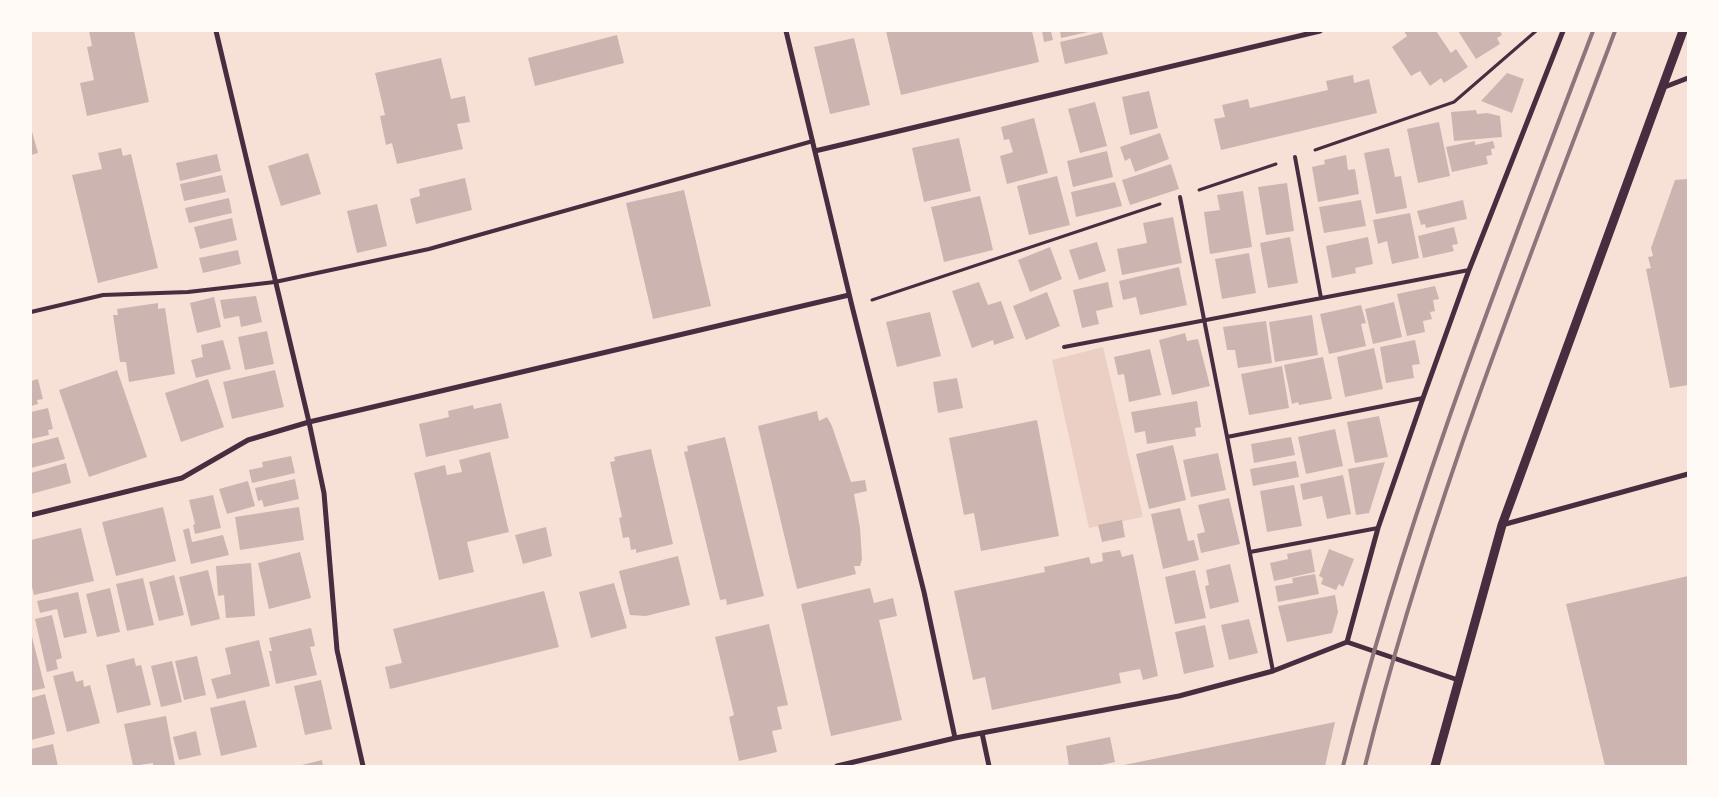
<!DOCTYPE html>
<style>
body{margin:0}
#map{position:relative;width:1719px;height:797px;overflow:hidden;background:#f7e1d7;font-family:Cabin,sans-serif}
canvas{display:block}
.frame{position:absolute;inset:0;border:32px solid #fffaf5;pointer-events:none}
</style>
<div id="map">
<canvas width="1719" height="797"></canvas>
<div class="frame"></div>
</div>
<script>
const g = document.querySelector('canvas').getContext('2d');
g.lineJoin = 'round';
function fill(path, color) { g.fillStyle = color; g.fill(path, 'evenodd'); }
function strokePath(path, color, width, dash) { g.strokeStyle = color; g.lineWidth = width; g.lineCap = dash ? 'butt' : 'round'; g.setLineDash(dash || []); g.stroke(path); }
fill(new Path2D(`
 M1103,347L1143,517L1089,528L1052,360Z`), '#ebcfc5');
fill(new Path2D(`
 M89,31H134L149,102L87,116L80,83L94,80L87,47L92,46Z
 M886,31H1032L1039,62L901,95Z
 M1042,31H1051L1053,40L1044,42Z
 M1060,31H1088V32L1061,38Z
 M1404,31H1436L1451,53L1456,49L1468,67L1444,83L1441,78L1430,86L1420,71L1411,76L1392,47L1407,36Z
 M1458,31H1500L1502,35L1497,38L1500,44L1476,59Z
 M1102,32L1108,54L1065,64L1060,42Z
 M617,35L624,63L535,86L528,58Z
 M854,38L870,105L830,114L814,47Z
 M441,58L451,99L465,96L470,122L457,124L463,149L397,164L392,143L386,145L380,116L385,115L375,73Z
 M1507,73L1524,79L1512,113L1481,101Z
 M1353,75L1354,83L1369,79L1377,113L1221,150L1214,119L1225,117L1222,105L1248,99L1250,108L1328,90L1326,81Z
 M1149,91L1158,128L1130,135L1122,97Z
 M1095,102L1107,146L1080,153L1068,109Z
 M1476,110L1477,114L1487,113L1500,116L1502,137L1454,141L1451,112Z
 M1034,118L1048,173L1007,184L1000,156L1013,152L1009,139L1004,140L1001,127Z
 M1439,122L1450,176L1418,183L1407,129Z
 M31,128L38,153L31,155Z
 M1160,133L1169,159L1135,172L1130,158L1125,161L1120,147Z
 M959,138L971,191L924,202L912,148Z
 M1475,141V145L1493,141L1495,148L1491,149L1492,155L1486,156L1488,164L1452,172L1446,147Z
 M121,148L123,156L131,154L158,268L98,283L72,175L102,169L98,153Z
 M1389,148L1395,177L1401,176L1407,208L1376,214L1364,153Z
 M1107,151L1113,177L1073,187L1067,161Z
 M308,153L321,194L281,206L268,166Z
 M217,154L221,171L180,181L176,163Z
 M1346,155L1348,170L1355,169L1359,194L1318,202L1312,167L1325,164L1324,160Z
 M1171,164L1179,189L1130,205L1122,180Z
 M222,175L226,192L184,201L180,184Z
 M1057,176L1070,225L1029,235L1017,186Z
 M465,178L472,210L416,224L410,199L420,196L419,189Z
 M1688,179V385L1670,388L1646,269L1651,268L1648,257L1653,256L1651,248L1675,180Z
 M1115,182L1122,206L1076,217L1071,192Z
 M1287,183L1294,231L1266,235L1258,187Z
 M684,190L711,306L653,319L626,203Z
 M1243,191L1252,247L1210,254L1204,212L1220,210L1217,195Z
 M980,196L993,250L944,262L931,207Z
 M229,198L232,213L189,223L185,208Z
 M1361,200L1366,226L1324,233L1319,207Z
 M1463,200L1467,219L1426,228L1425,224L1421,225L1417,211Z
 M377,204L387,246L357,253L347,211Z
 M1410,213L1419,258L1392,264L1387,241L1378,244L1373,220Z
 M1173,217L1182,263L1122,275L1117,249L1147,243L1143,223Z
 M232,218L237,240L200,249L194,227Z
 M1454,227L1458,244L1452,245L1454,251L1423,258L1418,236Z
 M1290,237L1298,283L1268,288L1260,243Z
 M1368,237L1373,264L1355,268L1356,273L1332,278L1326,246Z
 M1097,242L1106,271L1079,280L1069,250Z
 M1050,247L1062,279L1030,292L1018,260Z
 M238,250L241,264L203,273L199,258Z
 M1249,253L1256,293L1222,299L1215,259Z
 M1179,267L1187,305L1140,315L1136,297L1123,300L1119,281Z
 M979,282L988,305L1001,301L1014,338L994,345L993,340L972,348L952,291Z
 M1108,282L1113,307L1096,311L1099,324L1082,328L1073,290Z
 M1435,286L1439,299L1433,300L1435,311L1430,312L1432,319L1423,321L1425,332L1407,336L1397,294Z
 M1047,292L1060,326L1026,340L1013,306Z
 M256,296L262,322L241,327L239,316L224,319L220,300Z
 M214,297L221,327L197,333L190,303Z
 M1394,302L1402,337L1373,344L1365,309Z
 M158,303V309L165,308L175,374L129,382L126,362H120L113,315H118L117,309Z
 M1361,305L1366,323L1361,324L1366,346L1329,354L1320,314Z
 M930,312L941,356L897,367L886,322Z
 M1312,315L1318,355L1275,362L1269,322Z
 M1266,321L1272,363L1238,368L1235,350H1227L1223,327Z
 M267,331L274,364L245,370L238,337Z
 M1185,333L1187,341L1198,339L1210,386L1172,395L1159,340Z
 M223,340L231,369L196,378L191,360L203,357L201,345Z
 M1415,340L1420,364L1412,365L1414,378L1386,383L1380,347Z
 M1374,348L1383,389L1345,397L1337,357Z
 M1150,349L1161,395L1129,402L1124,374L1118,375L1114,357Z
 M1323,357L1332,399L1299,405L1298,402L1292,404L1284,365Z
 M1282,366L1289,408L1249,415L1241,374Z
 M117,370L147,457L89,477L59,390Z
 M275,370L284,407L232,419L223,382Z
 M957,378L963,408L938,413L933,382Z
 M38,379L43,399L37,400L38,404L31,406V381Z
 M208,379L224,427L181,442L165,393Z
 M1197,401L1201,427L1195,428L1196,436L1147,444L1145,431L1135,433L1131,412Z
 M501,403L509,438L426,457L419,424L449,417L448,411L473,405L474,409Z
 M48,408L53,429L48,430L49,435L31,439V412Z
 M817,411L819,421L827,417L832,426L851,482L865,480L867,491L854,494L860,528L862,559L860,566H854L856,574L797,589L758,426Z
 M1379,416L1388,457L1355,463L1347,422Z
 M1037,420L1059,536L981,551L974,513L964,515L949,438Z
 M1335,429L1343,466L1306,474L1298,437Z
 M58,437L65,459L31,468V444Z
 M725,437L764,596L727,605L726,599L720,600L684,452L688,451L687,446Z
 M1291,437L1295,455L1254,463L1251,444Z
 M1173,445L1186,500L1149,509L1136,454Z
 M651,449L673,544L636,553V549L631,550L629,537L623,538L619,518L622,517L610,462L615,461L614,457Z
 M490,452L509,532L467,542L474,572L439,580L414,473L445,465L447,475L462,472L459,460Z
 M1218,453L1226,490L1191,497L1183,460Z
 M291,456L295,473L252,483L249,470L263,467L262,462Z
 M1296,461L1299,477L1253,486L1250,469Z
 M1385,462L1369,513L1356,515L1348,469Z
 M66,463L71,483L31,494V473Z
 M1343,475L1351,514L1327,519L1322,496L1303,500L1300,484Z
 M295,479L299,499L264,507L262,500L258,501L255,488Z
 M248,481L255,506L227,514L219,489Z
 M1294,485L1302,526L1267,532L1260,491Z
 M213,495L221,528L195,534L193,525L195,524L189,500Z
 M1229,498L1240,544L1201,553L1197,534L1205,532L1198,505Z
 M163,507L176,561L116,576L102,522Z
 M299,507L304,540L240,550L235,517Z
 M1180,508L1188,541L1194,540L1199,560L1163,569L1151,514Z
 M1122,520L1125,537L1102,542L1098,525Z
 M546,527L552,556L523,564L515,535Z
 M81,528L94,581L34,595L31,583V540Z
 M189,528L192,542L223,535L229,555L191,564L183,530Z
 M1311,549L1315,572L1274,581L1270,563L1288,559L1287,554Z
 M1329,549L1354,559L1343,587L1339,584L1336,590L1321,584L1323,578L1319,576Z
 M1120,550L1122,557L1133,554L1158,676L1143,680L1140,669L1119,673L1121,683L992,710L985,677L973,680L954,591L1045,572L1044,567L1089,557L1091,564L1103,561L1102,553Z
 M300,552L311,598L269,609L258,563Z
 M678,556L690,605L646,616L630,615L619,571Z
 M251,563L255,616L226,618L224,595L218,596L216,566Z
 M1230,564L1239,602L1210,609L1205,586L1209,585L1206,570Z
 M208,570L220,619L191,626L179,577Z
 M1195,570L1206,618L1175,624L1165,577Z
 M1315,574L1319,594L1278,602L1275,586L1293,583L1292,578Z
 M174,575L184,615L159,621L149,582Z
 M1688,576V766H1605L1566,604Z
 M143,578L154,625L127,631L116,584Z
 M614,583L627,628L591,638L579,592Z
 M110,588L120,632L97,637L86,594Z
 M870,588L874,603L893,598L897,616L879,620L902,720L831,736L801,604Z
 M544,591L559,647L390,689L385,667L402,663L393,629Z
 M78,592L87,633L64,638L57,609L40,613L37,601Z
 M1335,595L1338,612L1332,633L1287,642L1278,606Z
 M52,615L62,658L56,660L58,669L47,672L35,619Z
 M1249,619L1258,653L1229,660L1221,625Z
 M769,624L788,705L777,707L782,729L772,731L777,752L739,761L729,717L734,715L715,637Z
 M1205,625L1214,667L1184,674L1175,632Z
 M311,628L315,646L310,647L317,675L276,684L269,651H272L269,638Z
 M31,633L45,688L31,691Z
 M259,640L270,686L217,699L211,679L231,674L225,648Z
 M197,656L206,695L184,700L175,661Z
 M134,658L136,666L141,665L151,705L117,713L106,665Z
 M172,661L182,702L161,707L151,666Z
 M73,671L76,682L83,680L84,687L90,685L100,723L67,732L53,676Z
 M321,680L332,729L305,735L294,686Z
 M45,694L55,734L31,740V698Z
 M245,700L257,747L221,756L210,708Z
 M166,716L175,765L153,766V763L133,766L124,724Z
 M1335,722L1325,766H1125L1124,765Z
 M196,731L201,755L179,760L173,737Z
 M1110,737L1115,762L1097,766H1069L1066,746Z
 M53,744L58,766H31V749Z
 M322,760L323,766H302V765Z`), '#ccb4b1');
strokePath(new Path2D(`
 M1315,150L1454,102L1536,31
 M1199,190L1276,164
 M872,300L1160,204`), '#4a2c40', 3);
strokePath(new Path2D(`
 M1295,157L1321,298
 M1180,197L1273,671
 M31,312L103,295L188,292L275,282L429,249L813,141
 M1064,347L1469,270
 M1227,437L1423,398
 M1250,552L1378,528`), '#4a2c40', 4);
strokePath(new Path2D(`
 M1347,642L1458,680`), '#4a2c40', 4.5);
strokePath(new Path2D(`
 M216,31L309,422L324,493L337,650L363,766
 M786,31L852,306L924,592L955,738
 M1662,88L1688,78
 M815,151L1320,31
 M31,515L182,478L248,440L309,422L849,295
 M1502,525L1688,474
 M982,733L989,766
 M837,766L955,738L1179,696L1273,671L1347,642L1378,528L1423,398L1469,270L1563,31`), '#4a2c40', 5);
strokePath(new Path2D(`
 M1435,766L1502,525L1683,31`), '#4a2c40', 9);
strokePath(new Path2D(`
 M1343,766C1406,515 1501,273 1593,31
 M1365,766C1427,514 1524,273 1615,31`), '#8f747c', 4);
</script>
